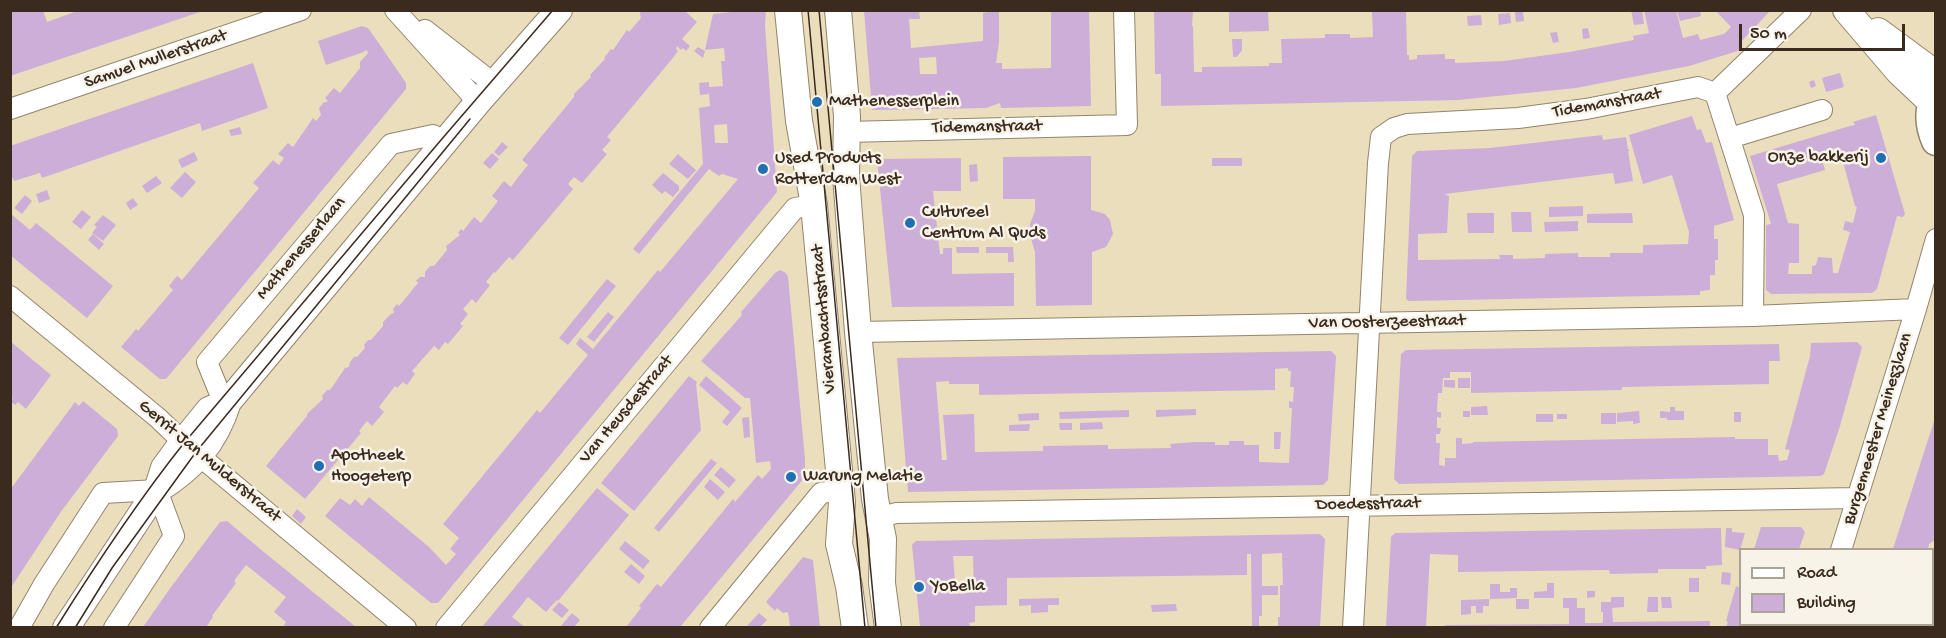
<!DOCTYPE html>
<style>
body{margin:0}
#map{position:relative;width:1946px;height:638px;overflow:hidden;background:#ebdebc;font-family:"Gochi Hand",sans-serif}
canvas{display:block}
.frame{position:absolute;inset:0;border:12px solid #3b2a1e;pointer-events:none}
.legend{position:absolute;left:1739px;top:548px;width:195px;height:78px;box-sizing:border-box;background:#f7f3e8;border:2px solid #aca397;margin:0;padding:8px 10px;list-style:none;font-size:18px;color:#3b2a1e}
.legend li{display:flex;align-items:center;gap:12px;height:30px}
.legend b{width:30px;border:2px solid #aca397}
.scale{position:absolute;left:1739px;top:24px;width:166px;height:27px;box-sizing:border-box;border:3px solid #3b2a1e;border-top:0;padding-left:8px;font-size:18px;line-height:21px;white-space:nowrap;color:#3b2a1e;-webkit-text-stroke:4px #f7f3e8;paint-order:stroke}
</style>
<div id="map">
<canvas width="1946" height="638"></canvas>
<div class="frame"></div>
<ul class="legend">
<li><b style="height:8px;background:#fff"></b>Road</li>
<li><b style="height:16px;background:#cdaed8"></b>Building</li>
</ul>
<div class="scale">50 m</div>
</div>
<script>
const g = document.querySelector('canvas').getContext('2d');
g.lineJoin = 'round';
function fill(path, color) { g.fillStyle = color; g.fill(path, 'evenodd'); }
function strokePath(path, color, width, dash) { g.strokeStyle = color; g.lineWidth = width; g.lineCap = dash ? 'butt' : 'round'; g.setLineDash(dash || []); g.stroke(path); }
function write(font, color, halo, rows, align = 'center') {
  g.font = font + ' "Gochi Hand",sans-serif'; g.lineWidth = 5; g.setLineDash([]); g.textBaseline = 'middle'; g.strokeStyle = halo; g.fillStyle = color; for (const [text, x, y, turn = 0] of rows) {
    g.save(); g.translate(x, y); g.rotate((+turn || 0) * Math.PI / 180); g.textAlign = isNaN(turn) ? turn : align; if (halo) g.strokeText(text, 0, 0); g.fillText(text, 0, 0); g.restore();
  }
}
fill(new Path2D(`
 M10,10H43L47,22L80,10L203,11L10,76Z
 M642,10H684L697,22L682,39L690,46L686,51L683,48L681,50L677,46L676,49L678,51L672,59L607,137L611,140L602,150L607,154L582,183L574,177L568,184L573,189L558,207L513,260L509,257L495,273L494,272L486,282L490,285L476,303L472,299L463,309L468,314L460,324L463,326L448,344L445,342L439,350L434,346L412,371L415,374L407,385L403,382L397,388L395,386L379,407L384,412L372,426L367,421L359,431L361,433L305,499L266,466L307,416V414L323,399L322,396L327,390H330L335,383L345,368L349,367L350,362L354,357H357L365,348L364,345L368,340H371L383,326V322L391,314L394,313L393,309L397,304L399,306L418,283L416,281L420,277H425V272L430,266H434L447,250L446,246L460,235L458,233L461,229L463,231L474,217L481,223L498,201L492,196L504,181L511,187L519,176L528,165L522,160L574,97V94L591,77L590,75L605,59L604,58L611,49L613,50L627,30L629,32L641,18L640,13Z
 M751,10H766L765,26L777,192L438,603H431L325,516L340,498L350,505L355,499L362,506L369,497L429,547L446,565L456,554L450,549L459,538L443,524L537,410L540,413L588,355L576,344L580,338L593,349L658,270L660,272L738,179L722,174L719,176L709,169L639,254L633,249L703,164L699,108L710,106L709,94L700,95L699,83L709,82V87L723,86L721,61H725L724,48L705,50L713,14ZM727,124L728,143H715L714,125Z
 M864,10H919L920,19H909L911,48L983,41V13L987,12V10H999V42L996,63H1002V69L1051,68V10H1089L1091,106L1001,108L1000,103L986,108L872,110ZM936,57L937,74H920L919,58Z
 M1154,10H1193L1192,26H1193L1194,72H1202V67L1269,66V63H1282L1281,39L1325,38V34H1350V38L1373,37L1372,12H1406L1407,55H1409V60L1417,59V55L1445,54V59H1455V63L1504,61L1569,52L1634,40L1633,36L1649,33L1644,10H1676L1683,38L1698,34L1700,40L1724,34L1731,27L1715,10H1771L1739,44L1741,50L1689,66L1576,88L1458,100L1161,106V74H1155Z
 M1631,10H1642L1644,24L1634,25Z
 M1700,10L1701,16L1680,21L1677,11Z
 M1268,11L1269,31L1229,32V12Z
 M1515,12H1523L1524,21L1516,22Z
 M1510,13L1511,23L1499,25L1498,14Z
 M1481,15L1482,25L1468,26L1467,16Z
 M362,26L368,28L378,42L406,83V89L166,379H160L121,347L136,329L138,331L173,290L169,286L177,276L182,280L244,206L259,188L253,183L273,160L279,165L284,158L278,154L288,143L293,147L313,118L316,121L321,115L319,108L323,103L328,101L325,98L334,88L340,93L360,68V62L368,53L367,50L361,53L326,65L318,41Z
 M1588,28L1590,38L1583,39L1582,29Z
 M1557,32L1559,42L1553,43L1550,33Z
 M1232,39H1242V50L1237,57H1233Z
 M698,47L705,51L703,58L694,51Z
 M253,63L268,108L202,131L200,123L42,178L40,173L14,181L13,178L10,179V146Z
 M1840,73L1844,87L1826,92L1822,78Z
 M1814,80L1816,86L1811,88L1809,82Z
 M1876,115L1905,214L1903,217L1897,216L1877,289L1872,293L1771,294L1766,290V225L1771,224L1750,156L1850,126L1855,125L1853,122ZM1839,147L1855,206L1857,207L1853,223L1845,221L1843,230L1850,232L1838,273H1833L1832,258L1818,257L1816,265L1812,266V274H1788L1789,263H1799V224L1788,223L1777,184L1825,170L1820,153Z
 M1692,116L1697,130L1701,129L1706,143L1712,142L1734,220L1714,226V239H1718V260H1715V275H1710V290L1700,291V295L1409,301L1406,299L1412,156L1417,151L1490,148L1602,135L1603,140L1626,137L1628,149L1630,151H1628L1633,181L1615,184L1613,173L1445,194L1446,195L1449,196L1447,233L1418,234V260L1500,259L1499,255H1513V259L1545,258V254L1578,253V257H1610V253H1643V245L1688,244L1689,232L1672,175L1643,184L1629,135Z
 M240,127L242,134L231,136L229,130Z
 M502,142L508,147L499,156L494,152Z
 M194,152L198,160L182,168L178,160Z
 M492,153L499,159L490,169L483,163Z
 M678,154L696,170L688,179L669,164Z
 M1091,156V210L1105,214L1110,220L1113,234L1106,247L1092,252V305L1036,306L1035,252L1030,235V224L1035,211V199H1003V157Z
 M961,158V191H933L940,254H943V248H952V274L1014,273V306L892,307L877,159Z
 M1212,158H1242V166H1212Z
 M977,164L978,181L970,182L969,165Z
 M185,172L196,182L182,198L170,188Z
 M663,173L679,186V190L673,197L665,191L662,194L652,185Z
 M156,176L162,183L147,193L142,186Z
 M47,190L50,199L39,203L36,194Z
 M25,195L32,201L22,214L14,208Z
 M133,198L138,205L130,210L126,203Z
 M950,206H961V211L951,212Z
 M1583,206V216L1549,217V207Z
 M82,210L91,217L81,229L72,222Z
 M1511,212H1531L1532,232H1512Z
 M10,213L30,230L36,223L113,286L87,318L10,255Z
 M1467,213H1494V233H1468Z
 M1632,213L1633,223H1587V214Z
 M103,215L116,225L103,241L92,233L97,227L94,225Z
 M1578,221V231L1545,232L1544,222Z
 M93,234L104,244L99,250L88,240Z
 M956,247H979V253H957Z
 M986,247H1013L1014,262H1008V253H986Z
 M780,270L786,273L788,277L805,459V477L680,627H626L641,608L639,606L657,584L661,587L733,499L735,502L758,475L762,479L771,469L770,461L756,463L750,398H745L701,361L742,315L741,312L775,273Z
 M607,279L616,286L568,345L559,338Z
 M608,312L614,317L594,342L587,337Z
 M10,341L51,375L26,409L18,402L15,405L11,402L13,398L10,396Z
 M1857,342L1862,347L1840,426L1824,474L1821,476L1399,484L1394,479L1401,354L1406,350L1779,344L1780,361H1769V384L1622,387V390L1471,393V372H1450V378H1443L1442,393H1438L1437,412H1441V418L1437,417V428H1441L1440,434H1436V443H1440L1439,465L1445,466V458H1456V438H1462V444L1473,443V442L1735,437V439H1768V455H1778L1779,461L1787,460L1790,450L1785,449L1810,356L1811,343Z
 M1331,351L1336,356L1333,404L1328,480L1323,485L908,492L897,358ZM1288,368V371H1291L1290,387H1294L1293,402L1289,401V408H1292L1289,463L1259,462V445H1244V441H1229V445H1215V442H1194L1170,444L1171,448L1108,449V445L1043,446V451L975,452L974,414L943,415L947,460H942L936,382L949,381V384H979V395L1275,390V369Z
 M689,376L697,382L696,384L701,430L634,511L601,483Z
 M706,376L742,408L727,426L722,422L730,412L699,385Z
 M1458,378H1470V388H1458Z
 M1444,380H1455V388L1444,387Z
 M83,401L117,429L118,436L60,513L10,589V490L75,402L79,406Z
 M1487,406L1488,415H1471V407Z
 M1670,407H1675V411H1684V420H1667V418H1660V411L1670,412Z
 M1196,409V415L1156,417V410Z
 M1129,410V417L1060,419L1059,412Z
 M1463,411H1470V417H1463Z
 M1639,411L1640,423L1633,424V421L1617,422V413Z
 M1734,412H1741V422H1734Z
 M1039,413V420L1019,421L1018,414Z
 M1601,413H1616V424H1601Z
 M1536,414H1553V422H1536Z
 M1557,414H1567V419H1557Z
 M749,417L750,437L744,438L742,418Z
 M1935,418V540L1929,544L1928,549H1893Z
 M1102,422L1103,429L1080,430V423Z
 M1059,423H1072V430H1060Z
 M1030,424L1029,431H1009V425Z
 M1274,432H1281L1280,449H1274Z
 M711,459L717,463L659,532L654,528Z
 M721,467L736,480L729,488L714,475Z
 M710,479L725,492L718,500L704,487Z
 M597,488L629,515L558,601L557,600L546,612L528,597L512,617L525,627H482Z
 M297,509L306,517L301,524L292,516Z
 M227,521L259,548L356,627H286L284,625L286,622L274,612L286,597L246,565L234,581L236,583L212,616L213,617L206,627H143L171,587L220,522Z
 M1761,527H1801L1805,532L1799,549H1754Z
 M1721,528L1722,565L1706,566V569H1658V573L1610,574L1609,570L1458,572V555L1430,554L1426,627H1386L1391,537L1395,533Z
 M1726,528H1732V532L1745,533L1740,550L1725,547Z
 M1320,534L1325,539L1320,627H1278V617H1280V585H1283L1282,553L1262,554V586H1278V595H1262V616H1259V627H1252L1251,554H1247V575L1007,578V605L975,606V622L969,623L970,627H920L912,545L916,541ZM953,556H973L974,592L956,594Z
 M625,541L650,561L643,569L619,549Z
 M803,557L813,560L820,627H790L788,612L783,613L777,608L775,611L766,602Z
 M631,564L645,576L639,584L624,572Z
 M1935,569V599L1932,598V570Z
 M1722,572L1731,573L1730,585L1721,584Z
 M1689,578H1699V592H1689Z
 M1547,583H1554V598H1534V592L1547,591Z
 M1490,584H1500V592H1510V588H1517V598L1490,599Z
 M1736,586L1740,588V624H1770L1769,627H1726L1728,622L1726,621Z
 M1587,591H1595V597L1587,598Z
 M1611,597H1624V607L1612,608L1613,622L1710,621V627H1445V625L1569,624V608H1563V598H1577V608H1585V623H1602L1603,622V612H1601V602H1611Z
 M1648,597H1658V612H1647Z
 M1661,597H1671L1672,608H1662Z
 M1059,598V605H1048V612L1031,613V605L1019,606V599Z
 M1489,599V606H1483V613H1476V606H1471V614L1461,615V600Z
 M1516,599H1529V609H1516Z
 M559,602L569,610L562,618L552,610Z
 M1176,604L1177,611L1152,612L1151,605Z
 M572,613L580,620L574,627H560Z
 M759,613L767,620L760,627H746Z`), '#cdaed8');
const minor = new Path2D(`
 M395,10L478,102
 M425,30L494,84
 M1715,93L1754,215L1753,316
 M1715,93L1801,10
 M10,109L301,10
 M847,132L1127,125L1124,10
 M1730,138L1822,110
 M10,296L158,418L184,443L406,628
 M858,332L1753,316L1916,309
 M228,402L220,394L207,362L391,144L433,135L444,142
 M879,518L896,513L1858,498
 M1841,550L1916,309L1936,239
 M1932,620L1936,621
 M19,628L44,584L103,493L157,490L174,536L114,628
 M446,628L795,208L814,205
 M710,628L821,493L841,490
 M1353,628L1378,163L1381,137L1394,128L1407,124L1518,118L1586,109L1698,87L1715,93
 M1812,628L1813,624`);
const tertiary = new Path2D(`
 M788,10L799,121L814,205L842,502L839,544L849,586L855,628
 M838,10L847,116L846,176L858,332L875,499L883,539L882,583L888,628
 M1846,10L1899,72L1932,103
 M1878,31L1936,74
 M157,490C193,468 215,443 228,402L478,102L559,10
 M66,628L157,490L164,468L183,442L209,410L228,402`);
const secondary = new Path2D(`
 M1936,95C1928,110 1929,125 1936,141`);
strokePath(minor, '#93846d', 22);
strokePath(tertiary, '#93846d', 28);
strokePath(secondary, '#93846d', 31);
strokePath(minor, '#fff', 20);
strokePath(tertiary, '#fff', 26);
strokePath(secondary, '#fff', 28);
strokePath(new Path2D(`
 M808,10L865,628
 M819,10L876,628
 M56,628C96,564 137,502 184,443L441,140L553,10
 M75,628L112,568L196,452L470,119`), '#3b2a1e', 1.5);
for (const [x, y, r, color] of [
 [817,102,6,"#1f6fb2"],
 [1881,158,6,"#1f6fb2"],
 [763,169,6,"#1f6fb2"],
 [910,223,6,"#1f6fb2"],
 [319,466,6,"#1f6fb2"],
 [791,477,6,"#1f6fb2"],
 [919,587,6,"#1f6fb2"]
]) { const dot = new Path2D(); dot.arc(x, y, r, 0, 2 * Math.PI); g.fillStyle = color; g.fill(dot); strokePath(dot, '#f7f3e8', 2); }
write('18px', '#3b2a1e', '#f7f3e8', [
 ["Samuel Mullerstraat",156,60,-19],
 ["Tidemanstraat",1607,104,-10],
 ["Tidemanstraat",987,128,-1],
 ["Mathenesserlaan",302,249,-50],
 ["Vierambachtsstraat",825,319,-95],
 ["Van Oosterzeestraat",1387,323,-1],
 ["Van Heusdestraat",627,410,-50],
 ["Burgemeester Meineszlaan",1879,429,-73],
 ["Gerrit Jan Mulderstraat",209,462,40],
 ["Doedesstraat",1368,505,-1]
]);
write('18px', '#3b2a1e', '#f7f3e8', [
 ["Mathenesserplein",829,102],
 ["Onze bakkerij",1869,158,"right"],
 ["Used Products",775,159],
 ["Rotterdam West",775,180],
 ["Cultureel",922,213],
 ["Centrum Al Quds",922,234],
 ["Apotheek",331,456],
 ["Hoogeterp",331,477],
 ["Warung Melatie",803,477],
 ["YoBella",931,587]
], 'left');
</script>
